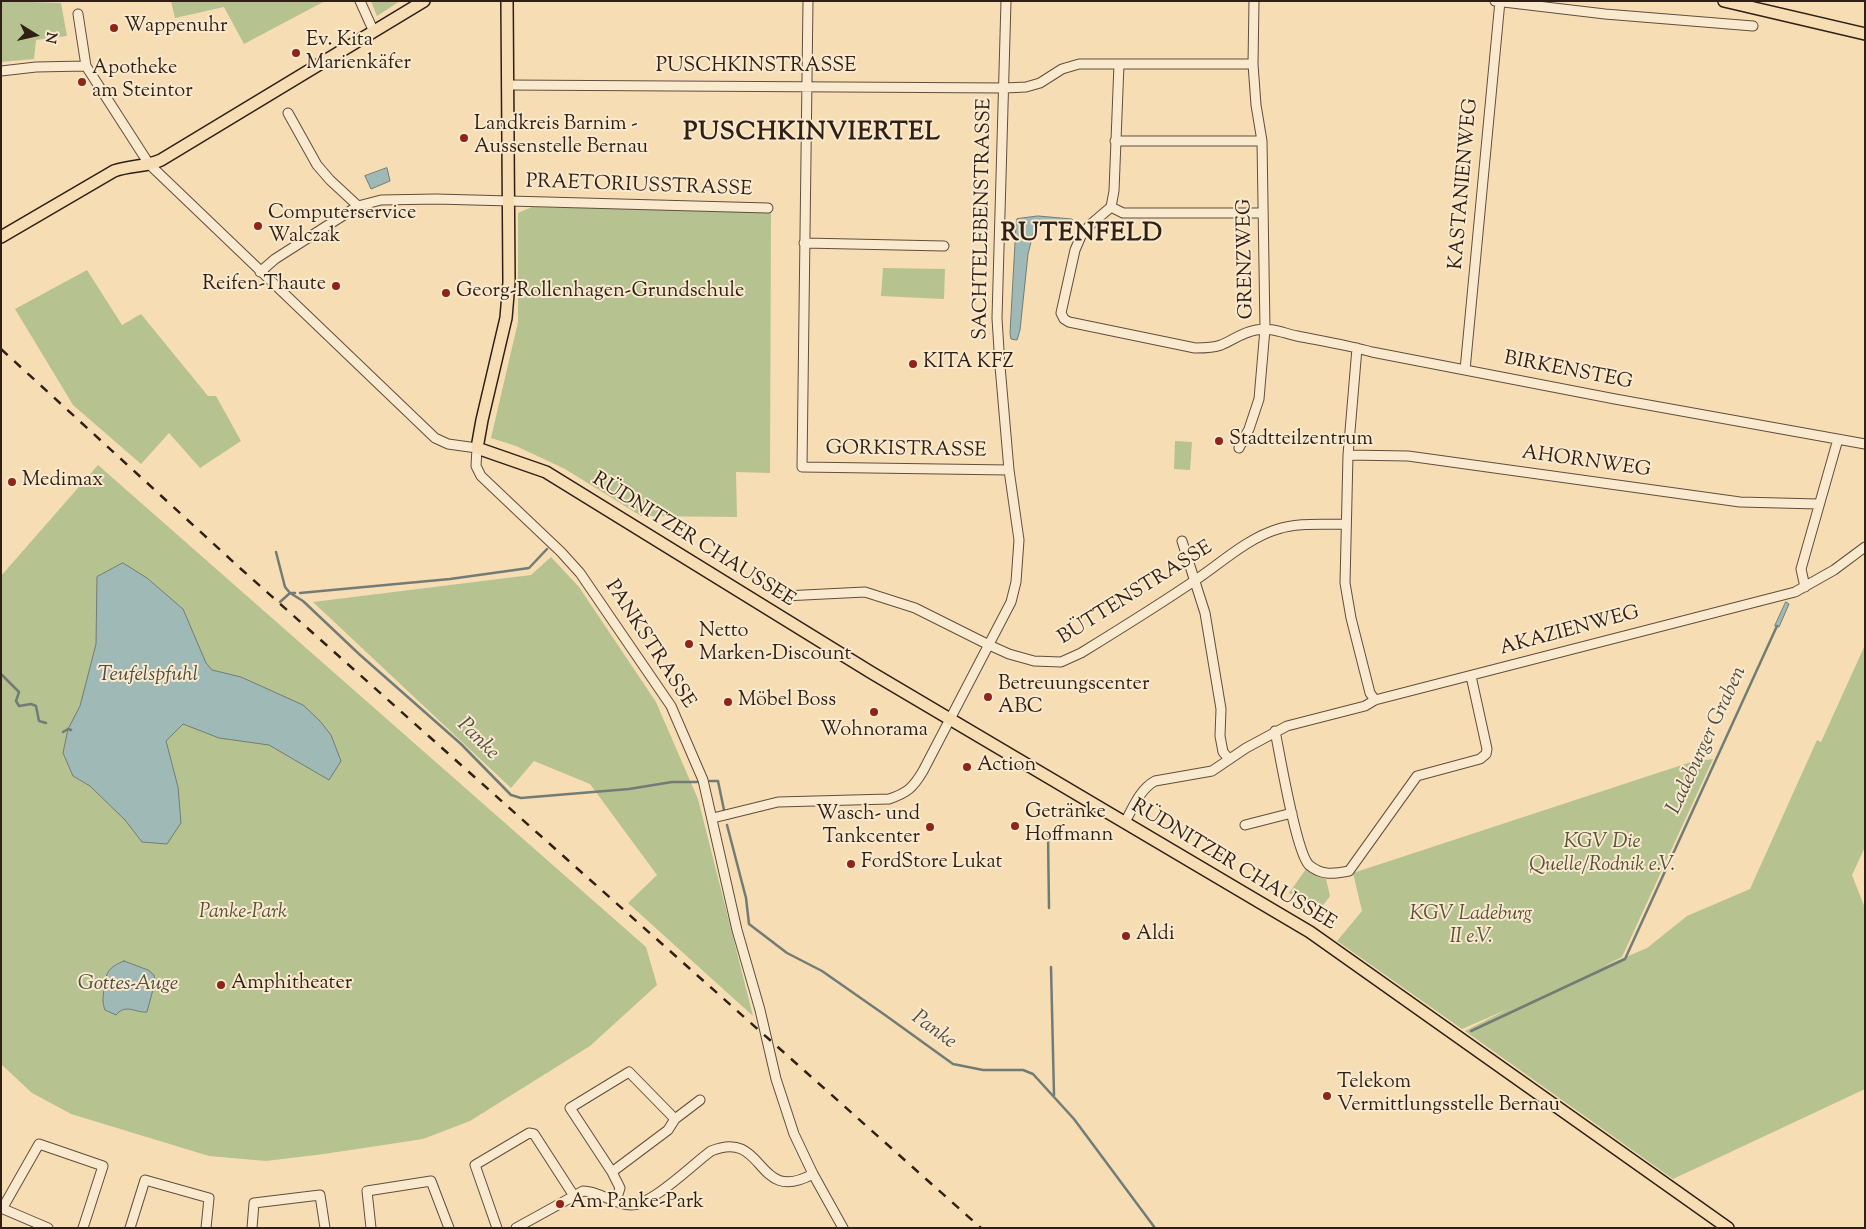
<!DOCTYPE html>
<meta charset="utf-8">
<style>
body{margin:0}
#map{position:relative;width:1866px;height:1229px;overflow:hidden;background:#f6ddb4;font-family:"Sorts Mill Goudy",serif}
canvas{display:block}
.frame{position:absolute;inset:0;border:2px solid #2f1f15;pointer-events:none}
.north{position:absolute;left:10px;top:10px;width:50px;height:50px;-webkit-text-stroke:4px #f9e9ce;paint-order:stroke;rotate:100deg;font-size:14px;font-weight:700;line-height:20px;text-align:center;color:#2f1f15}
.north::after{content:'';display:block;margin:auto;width:18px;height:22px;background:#2f1f15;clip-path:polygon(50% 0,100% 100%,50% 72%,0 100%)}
</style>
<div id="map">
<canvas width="1866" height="1229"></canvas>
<div class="frame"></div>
<div class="north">N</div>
</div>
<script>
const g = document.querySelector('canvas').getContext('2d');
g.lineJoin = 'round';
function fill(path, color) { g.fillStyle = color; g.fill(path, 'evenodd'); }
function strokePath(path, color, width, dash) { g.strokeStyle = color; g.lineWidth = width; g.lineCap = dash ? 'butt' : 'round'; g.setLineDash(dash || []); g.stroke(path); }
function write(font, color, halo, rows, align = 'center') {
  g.font = font + ' "Sorts Mill Goudy",serif'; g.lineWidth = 4; g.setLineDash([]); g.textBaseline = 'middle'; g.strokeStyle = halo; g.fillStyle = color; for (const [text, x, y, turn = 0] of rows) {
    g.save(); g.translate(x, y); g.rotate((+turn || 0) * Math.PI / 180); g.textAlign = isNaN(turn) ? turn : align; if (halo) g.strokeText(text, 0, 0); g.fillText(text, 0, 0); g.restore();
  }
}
fill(new Path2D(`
 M1,1L61,3L67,36L36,40L34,59L1,62Z
 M171,1H325L244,44L224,7L175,18Z
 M371,1H400L377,16Z
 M532,207L771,212L770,473L736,472L737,517L641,516L565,469L516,446L491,438L518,322V213Z
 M883,268L945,269L944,299L881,296Z
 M87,270L122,325L141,314L208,396H216L241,441L200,468L169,433L141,464L73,405L15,309Z
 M1175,441L1192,442L1190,470L1174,469Z
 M98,465L646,947L657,985L590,1046L470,1121L423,1139L324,1154L266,1161L209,1156L71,1114L32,1093L1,1064V576Z
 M551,557L579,587L656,702L698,799L753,1016L628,903L657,875L590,784L534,761L511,788L313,602L531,575Z
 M1865,645V847L1852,875L1865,908V1089L1673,1179L1745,1228L1673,1179L1465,1031L1508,1009L1462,1029L1337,941L1362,911L1353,873L1691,762L1713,759L1622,957L1602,967L1647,948L1687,916L1750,889L1817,740L1821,742Z
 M1306,869L1318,877L1326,879L1330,896L1321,908L1289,893Z`), '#b7c291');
const water = new Path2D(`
 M387,168L390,181L371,189L365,176Z
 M1038,216L1072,219L1075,222L1072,226L1041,223L1035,226L1028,254L1020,330L1017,340L1011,339L1010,333L1016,225L1017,219Z
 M123,563L147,578L183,609L206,663L212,670L241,677L303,705L320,721L331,735L341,761L329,780L269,745L219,738L183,724L166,741L178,787L181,823L167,844L142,842L125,820L90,786L73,776L63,753L68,729L80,706L96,644L97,577Z
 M1786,602L1789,604L1779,627L1775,626Z
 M124,961L148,970L154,975L155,982L147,1012C135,1013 126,1003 116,1015L105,1010C102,1002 103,997 104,989C106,973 107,968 124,961Z`);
fill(water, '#9fbab6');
strokePath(water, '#727c76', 1);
strokePath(new Path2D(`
 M276,552L285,587L290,593H295
 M300,593L450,579L529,568L547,549
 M280,602L290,593L303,601L359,654L461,744L511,795L521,798L629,789L672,782H697
 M1,674L19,692L16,701L19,706L31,704L36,706L39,721L46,723
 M63,732L68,729L71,730
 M710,781H718L724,810
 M727,825L746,898L749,924L787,953L822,971L885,1015L953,1064L983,1070H1023L1033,1074L1074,1119L1155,1228
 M1048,833L1049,908
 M1051,967L1054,1095
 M1471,1031L1625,959L1777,626`), '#727c76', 2.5);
const minor = new Path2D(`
 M360,1L374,32
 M808,1L802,467L1009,470
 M1495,1L1605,14L1753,26
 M78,14L86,66L149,164L435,438L448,444L477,448L476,466L481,476L561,552L580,573L671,706L703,780L737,930L760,1010L776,1079L794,1134L813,1174L843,1228
 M1119,64L1114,191L1111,207L1090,225L1081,236L1075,250L1061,313L1064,319L1069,322L1195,348C1203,348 1213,348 1221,345C1233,340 1243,332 1256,330C1271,327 1283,333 1297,336C1322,341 1347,345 1372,352L1615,399L1865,444
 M1253,64L1254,1
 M1,71L36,67L86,66
 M507,85L1005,88L1026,87L1040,83L1062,69L1079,64H1253L1256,105L1262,141L1265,329L1259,399L1249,429L1239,448
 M288,113L317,165L330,180L358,206
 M1115,141H1262
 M1111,207L1123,213H1263
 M804,243L944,246
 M260,272L275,259L358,206L381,200L436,199L768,208
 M1357,348L1348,455L1345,583L1351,618L1370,693L1375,700
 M1465,370L1500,1
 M1348,455L1408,456L1740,502L1818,504
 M1182,541L1205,613L1221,709L1220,736L1223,752L1229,759
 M1805,587L1801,569L1838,439
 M784,596L865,592L915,608L989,645L1009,654L1034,661L1061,662L1081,653C1120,629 1159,605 1197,579C1222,562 1248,538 1278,529C1299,522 1324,525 1346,524
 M1275,731C1280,755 1296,852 1309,865C1322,876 1334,874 1349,871L1417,776L1480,759L1486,754L1487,749L1471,676
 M713,818L778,802L889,799C907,793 913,788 923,771L1011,602L1016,582L1019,540L1009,470L1000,366L997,318L1006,1
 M1125,822C1133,808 1140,789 1155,781L1212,771L1246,748L1287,726L1365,706L1375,700L1795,592L1834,570L1865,547
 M1245,825L1292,813
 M612,1172L668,1130L675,1119L700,1100
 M616,1201L620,1188L612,1172L570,1108L629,1072L675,1119
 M1,1208L48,1228
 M2,1209L39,1144L103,1166L83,1228
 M130,1228L145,1180L209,1198L206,1228
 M252,1228L254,1203L320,1195L325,1228
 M371,1228L367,1191L431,1181L449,1228
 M497,1228L475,1165L529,1133L534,1134L574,1196
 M516,1228L583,1191C600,1191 614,1205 631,1205C652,1205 693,1164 711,1151C767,1128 754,1206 813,1174`);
const major = new Path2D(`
 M507,1L509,282L506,318L482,420L477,448L546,472L872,673L1310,932L1728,1228
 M1724,1L1865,34
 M1,237L114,171C130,165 147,167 161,160L424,1`);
strokePath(minor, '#614e3d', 11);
strokePath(major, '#2f1f15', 14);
strokePath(minor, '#f9e9ce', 9);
strokePath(major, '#f6ddb4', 11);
strokePath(new Path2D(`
 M1,349L241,569L981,1228`), '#2f1f15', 2.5, [9, 9]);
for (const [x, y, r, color] of [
 [114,28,5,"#8f2418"],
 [296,53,5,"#8f2418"],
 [82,82,5,"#8f2418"],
 [464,138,5,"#8f2418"],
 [258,226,5,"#8f2418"],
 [336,286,5,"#8f2418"],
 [446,293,5,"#8f2418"],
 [913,364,5,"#8f2418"],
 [1219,441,5,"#8f2418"],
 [12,482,5,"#8f2418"],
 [689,644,5,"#8f2418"],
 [988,697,5,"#8f2418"],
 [728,702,5,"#8f2418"],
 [874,712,5,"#8f2418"],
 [967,767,5,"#8f2418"],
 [1015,826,5,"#8f2418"],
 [930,827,5,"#8f2418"],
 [851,864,5,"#8f2418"],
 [1126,936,5,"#8f2418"],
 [221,985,5,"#8f2418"],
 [1327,1096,5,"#8f2418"],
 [560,1204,5,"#8f2418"]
]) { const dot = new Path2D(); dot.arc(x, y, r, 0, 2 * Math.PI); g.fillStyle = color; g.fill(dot); strokePath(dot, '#f9e9ce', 2); }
write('20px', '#2f1f15', '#f9e9ce', [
 ["Wappenuhr",124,28],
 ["Ev. Kita",306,42],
 ["Marienkäfer",306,65],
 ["Apotheke",92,70],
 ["am Steintor",92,93],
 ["Landkreis Barnim -",474,126],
 ["Aussenstelle Bernau",474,149],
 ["Computerservice",268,215],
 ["Walczak",268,238],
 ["Reifen-Thaute",326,286,"right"],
 ["Georg-Rollenhagen-Grundschule",456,293],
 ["KITA KFZ",923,364],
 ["Stadtteilzentrum",1229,441],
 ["Medimax",22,482],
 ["Netto",699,633],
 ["Marken-Discount",699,656],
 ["Betreuungscenter",998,686],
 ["ABC",998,709],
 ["Möbel Boss",738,702],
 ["Wohnorama",874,732,"center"],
 ["Action",977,767],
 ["Getränke",1025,814],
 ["Hoffmann",1025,837],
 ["Wasch- und",920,816,"right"],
 ["Tankcenter",920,839,"right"],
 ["FordStore Lukat",861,864],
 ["Aldi",1136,936],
 ["Amphitheater",231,985],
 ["Telekom",1337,1084],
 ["Vermittlungsstelle Bernau",1337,1107],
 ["Am Panke-Park",570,1204]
], 'left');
write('20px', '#2f1f15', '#f9e9ce', [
 ["PUSCHKINSTRASSE",756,68],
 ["KASTANIENWEG",1465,184,-85],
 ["PRAETORIUSSTRASSE",639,187,2],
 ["SACHTELEBENSTRASSE",984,219,-89],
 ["GRENZWEG",1247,259,-91],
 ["BIRKENSTEG",1568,372,11],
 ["GORKISTRASSE",906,451,1],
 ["AHORNWEG",1586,463,8],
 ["RÜDNITZER CHAUSSEE",693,541,32],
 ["BÜTTENSTRASSE",1136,594,-32],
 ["AKAZIENWEG",1570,632,-15],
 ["PANKSTRASSE",649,645,57],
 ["RÜDNITZER CHAUSSEE",1233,866,31]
]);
write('italic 20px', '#58503a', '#f9e9ce', [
 ["KGV Die",1602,844],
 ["Quelle/Rodnik e.V.",1602,867],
 ["Panke-Park",243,914],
 ["KGV Ladeburg",1471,916],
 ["II e.V.",1471,939]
]);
write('italic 21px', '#514e45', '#f9e9ce', [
 ["Teufelspfuhl",148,676],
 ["Panke",477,740,45],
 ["Ladeburger Graben",1708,741,-65],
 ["Gottes-Auge",128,985],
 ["Panke",933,1031,36]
]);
g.letterSpacing = '1px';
write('bold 25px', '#2f1f15', '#f9e9ce', [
 ["PUSCHKINVIERTEL",812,135],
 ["RUTENFELD",1082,236]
]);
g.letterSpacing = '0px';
</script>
